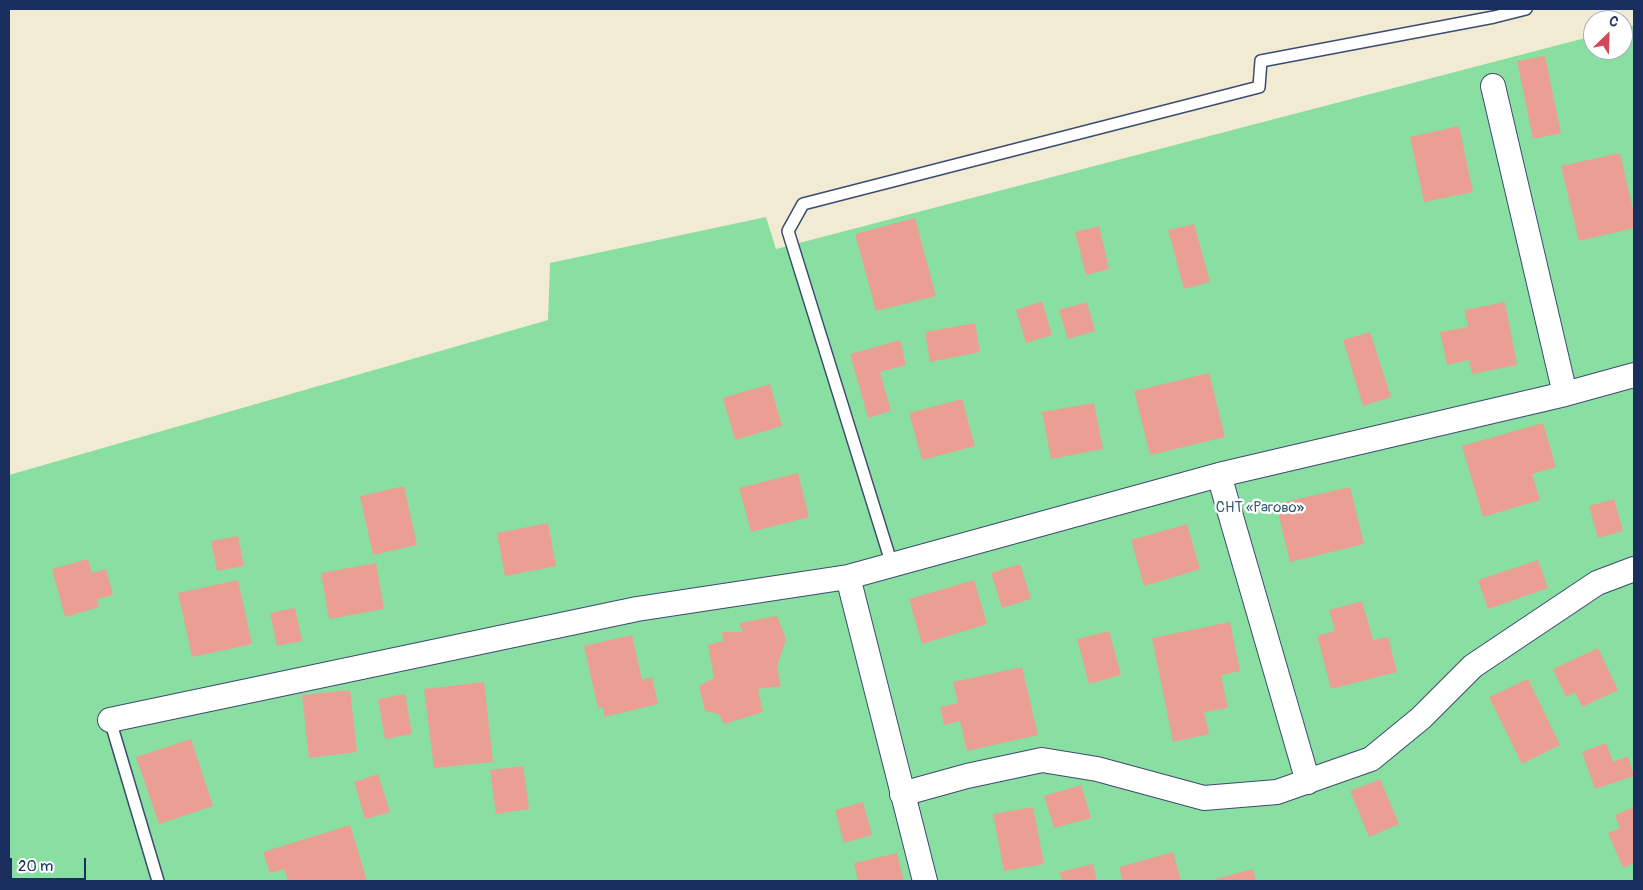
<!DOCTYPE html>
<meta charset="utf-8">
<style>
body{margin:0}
#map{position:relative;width:1643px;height:890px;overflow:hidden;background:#f1ebd4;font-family:Pangolin,sans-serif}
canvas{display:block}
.frame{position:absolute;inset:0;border:10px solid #1b2f5e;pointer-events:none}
.north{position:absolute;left:1583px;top:10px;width:50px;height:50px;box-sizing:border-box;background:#fff;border:1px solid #a4acbf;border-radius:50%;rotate:24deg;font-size:14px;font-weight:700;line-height:20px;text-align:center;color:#1b2f5e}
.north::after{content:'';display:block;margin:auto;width:18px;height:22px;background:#d1495b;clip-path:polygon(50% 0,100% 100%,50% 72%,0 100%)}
.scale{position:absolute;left:10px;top:858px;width:76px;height:22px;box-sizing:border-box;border:2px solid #1b2f5e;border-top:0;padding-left:6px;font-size:15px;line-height:18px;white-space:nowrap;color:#1b2f5e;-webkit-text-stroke:4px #fff;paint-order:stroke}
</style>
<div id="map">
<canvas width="1643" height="890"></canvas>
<div class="frame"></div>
<div class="north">С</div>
<div class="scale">20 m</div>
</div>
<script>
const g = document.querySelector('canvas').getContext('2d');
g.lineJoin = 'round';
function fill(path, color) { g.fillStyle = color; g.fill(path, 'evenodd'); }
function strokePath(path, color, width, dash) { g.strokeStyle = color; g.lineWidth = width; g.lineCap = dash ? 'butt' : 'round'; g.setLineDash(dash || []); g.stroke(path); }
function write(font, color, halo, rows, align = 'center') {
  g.font = font + ' Pangolin,sans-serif'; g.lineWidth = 4.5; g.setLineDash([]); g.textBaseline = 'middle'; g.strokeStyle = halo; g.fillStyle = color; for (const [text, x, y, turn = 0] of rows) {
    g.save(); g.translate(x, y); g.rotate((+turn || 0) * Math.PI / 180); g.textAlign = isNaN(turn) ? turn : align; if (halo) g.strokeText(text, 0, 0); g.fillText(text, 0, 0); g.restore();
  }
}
fill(new Path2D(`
 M1634,25V881H9V475L548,320L550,263L766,217L776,249L1593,36V50H1623V28Z`), '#89dfa2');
fill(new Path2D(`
 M1545,56L1561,133L1533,139L1517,61Z
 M1459,126L1473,192L1424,202L1410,137Z
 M1620,153L1634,214V228L1579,241L1561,166Z
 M915,218L936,296L876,311L855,234Z
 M1194,224L1210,282L1184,289L1168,230Z
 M1099,226L1109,269L1086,275L1075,232Z
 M1042,301L1052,335L1026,343L1016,310Z
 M1087,302L1095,331L1068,339L1059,310Z
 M1505,302L1517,365L1472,374L1469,360L1447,365L1440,332L1468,327L1465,310Z
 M975,323L980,352L930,362L925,332Z
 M1370,332L1391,397L1363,406L1343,340Z
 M900,340L906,365L880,372L891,411L868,418L850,354Z
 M1209,373L1225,437L1150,455L1134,391Z
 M770,384L782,426L735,440L723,398Z
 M962,399L975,446L922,460L909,413Z
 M1094,403L1103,449L1051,459L1042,412Z
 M1543,423L1556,467L1532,474L1540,500L1483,517L1462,446Z
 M798,473L809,517L751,532L739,488Z
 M404,486L417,545L373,555L360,496Z
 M1350,487L1364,544L1290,562L1276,504Z
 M1614,499L1623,531L1598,538L1589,506Z
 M548,523L556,566L505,576L497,533Z
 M1187,524L1200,569L1144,586L1131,540Z
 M238,536L244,566L217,571L211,541Z
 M88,559L92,573L106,569L113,595L97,599L99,607L65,617L52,569Z
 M1538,560L1548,588L1488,609L1478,580Z
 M376,563L384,609L329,619L321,573Z
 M1020,564L1031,599L1002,608L991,573Z
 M238,580L252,644L192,657L178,593Z
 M974,580L987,624L922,644L909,599Z
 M1362,601L1373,640L1388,637L1397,672L1331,689L1317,636L1335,631L1329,610Z
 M295,608L302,641L277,646L270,613Z
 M777,616L786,639L777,666L781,686L758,689L763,712L724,724L719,714L705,711L699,686L714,678L708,645L723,641L722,632H743L739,623Z
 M1230,622L1240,671L1221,675L1228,708L1204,712L1209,734L1173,742L1152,638Z
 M1109,631L1121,675L1089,684L1077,639Z
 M632,635L642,680L652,677L658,704L604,717L603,707L598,708L584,646Z
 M1598,648L1618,690L1582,707L1575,692L1566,697L1553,669Z
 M1022,667L1038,735L967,751L960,721L944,725L940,707L958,703L953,682Z
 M1528,679L1560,745L1522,764L1489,697Z
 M484,682L493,762L434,768L424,689Z
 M350,690L357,752L309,758L302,695Z
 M405,694L412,734L385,739L378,699Z
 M191,739L213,806L159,824L136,757Z
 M1606,743L1613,762L1628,756L1634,776L1595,789L1582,752Z
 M523,766L529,809L496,814L490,770Z
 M378,774L390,812L365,819L354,782Z
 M1380,779L1399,824L1369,837L1350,791Z
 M1081,785L1091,818L1054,828L1044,796Z
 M863,802L872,835L844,843L835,810Z
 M1033,807L1044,864L1004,871L993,814Z
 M1634,807V863L1623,868L1608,833L1620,828L1615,815Z
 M350,825L367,881H288L284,869L270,873L263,852Z
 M1173,852L1181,881H1123L1119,867Z
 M897,853L904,881H858L854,863Z
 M1093,864L1097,881H1062L1060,872Z
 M1253,869L1256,881H1215V879Z`), '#eb9f94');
const service = new Path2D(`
 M892,565L788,231L803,204L1259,87L1261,61L1494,17L1526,9
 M110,720L158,881`);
const minor = new Path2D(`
 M1493,86L1565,394
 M1219,475L1308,782
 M848,577L1219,475L1565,394L1634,375
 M110,720L637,609L848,577L925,881
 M902,794L967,776L1042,760L1097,769L1204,798L1277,792L1371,759L1421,718L1473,666L1597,583L1634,569`);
strokePath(service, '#3b4b70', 14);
strokePath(minor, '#3b4b70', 26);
strokePath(service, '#fff', 11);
strokePath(minor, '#fff', 24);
write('15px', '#365b6f', '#fff', [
 ["СНТ «Рагово»",1260,508]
]);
</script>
